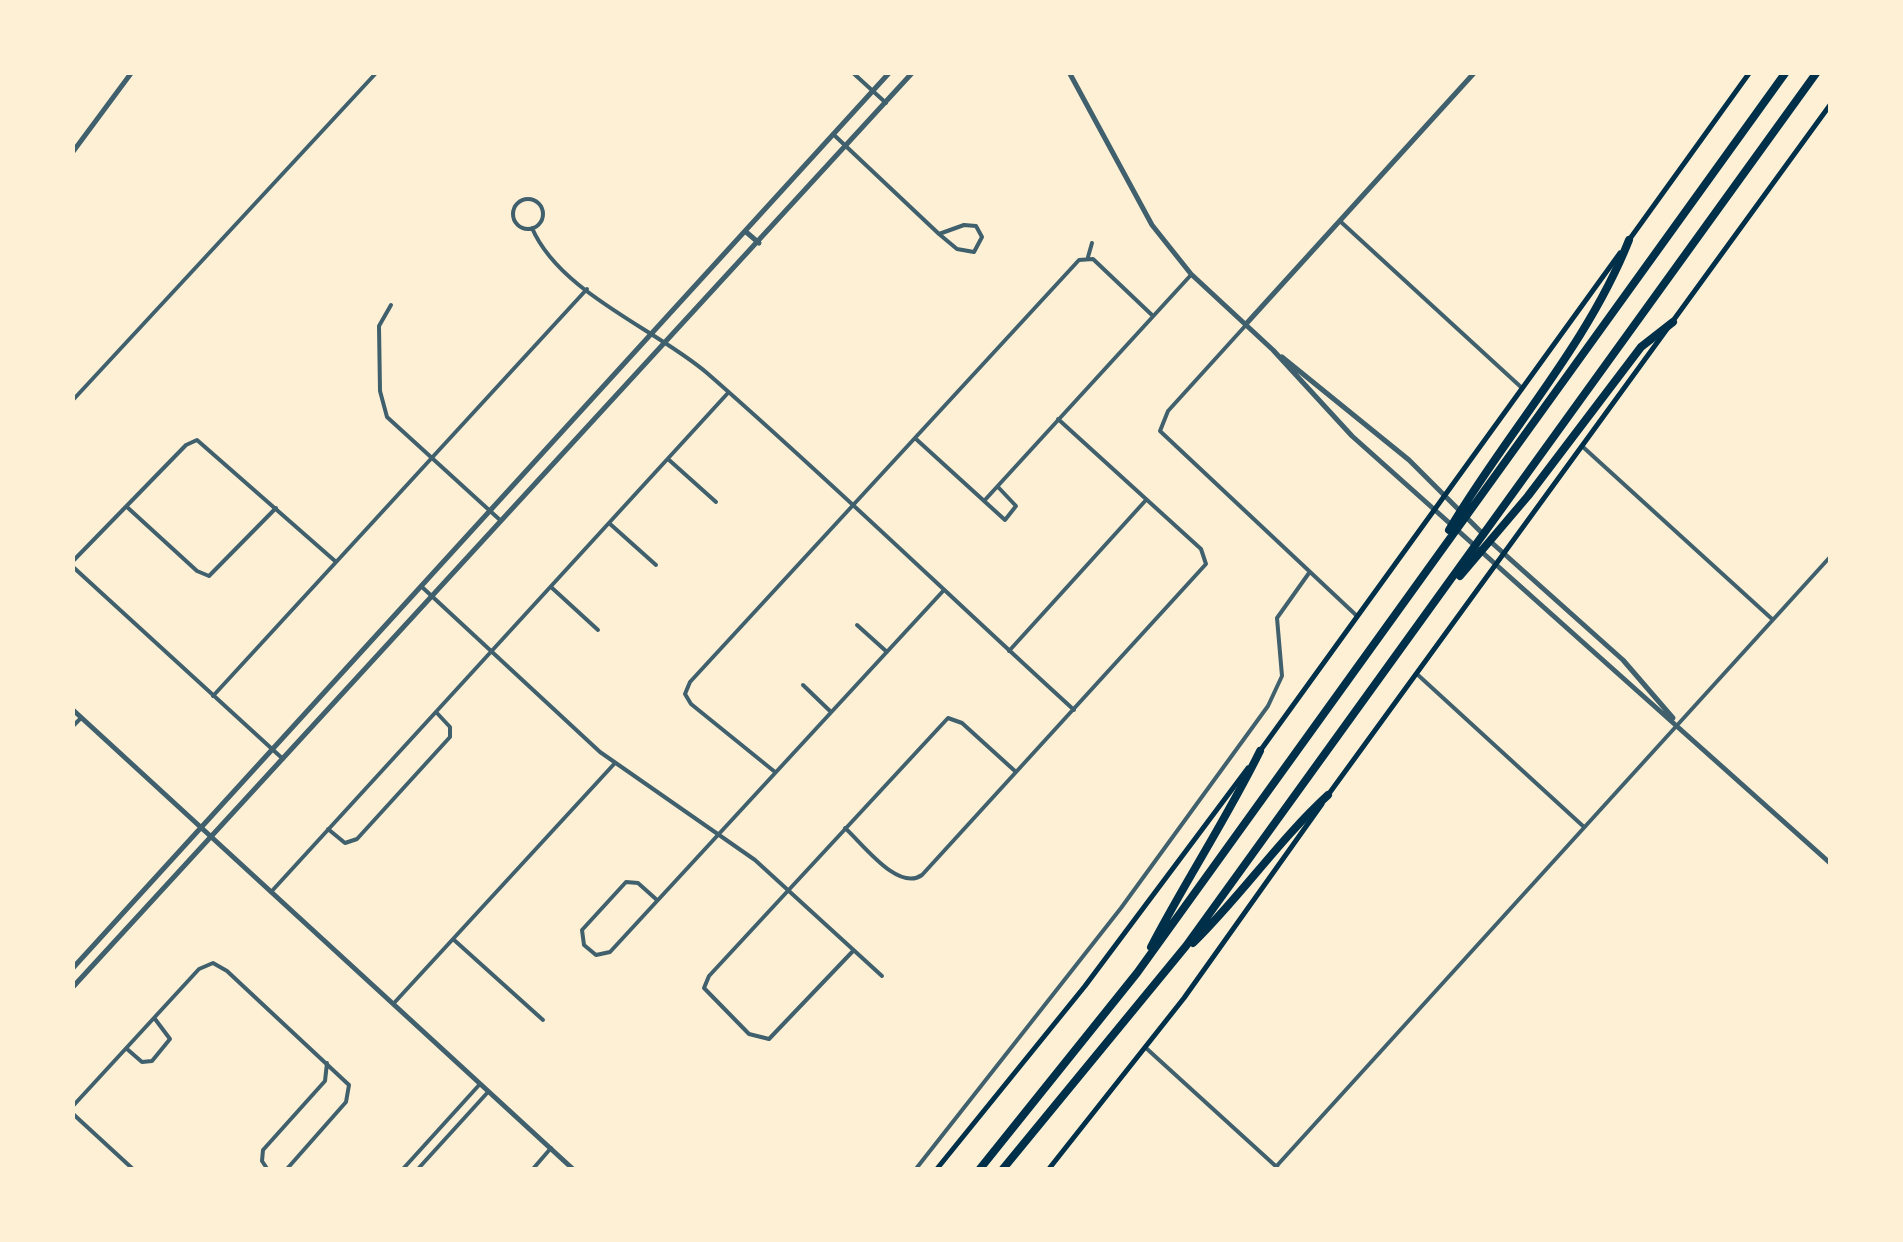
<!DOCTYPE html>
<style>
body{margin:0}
#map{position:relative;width:1903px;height:1242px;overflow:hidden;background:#fdf0d5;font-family:"IBM Plex Sans",sans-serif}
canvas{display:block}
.frame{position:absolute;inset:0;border:75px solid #fdf0d5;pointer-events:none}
</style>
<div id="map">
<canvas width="1903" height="1242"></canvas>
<div class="frame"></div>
</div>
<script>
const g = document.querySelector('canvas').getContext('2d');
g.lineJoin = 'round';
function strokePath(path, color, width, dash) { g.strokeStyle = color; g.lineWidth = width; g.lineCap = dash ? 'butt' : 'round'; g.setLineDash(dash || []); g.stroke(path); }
strokePath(new Path2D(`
 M852,72L886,103
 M833,134L939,234L957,249L974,252L982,237L976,226L964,225L939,234
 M513 214a15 15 0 1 1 30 0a15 15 0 1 1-30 0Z
 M1341,222L1522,388
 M532,228C560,293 656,329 707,373C832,482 951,598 1074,710
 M1088,257L1092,243
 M391,305L379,326L380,391L387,417L500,520
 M1246,325L1168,411L1160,431L1357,616
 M72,401L377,72
 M916,439L1005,520L1016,506L999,488
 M1583,447L1772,619
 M668,459L716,502
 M984,501L1190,276
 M127,507L197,571L209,576L276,508
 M609,523L656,565
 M72,562L186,445L197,440L335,561
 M72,566L283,759
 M422,587L600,752L755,860L882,976
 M551,587L598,630
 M857,625L887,652
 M1009,651L1146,500
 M1418,675L1584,827
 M803,685L831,712
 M213,696L587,289
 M72,727L81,718
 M775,772L691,704L685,694L690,682L1079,260L1093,259L1153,316
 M845,828C863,844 898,892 922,875L1206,564L1201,549L1058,419
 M328,829L345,843L357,839L450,737V727L436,712
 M271,892L727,394
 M657,900L638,883L626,882L582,930L584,945L596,955L610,952L944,590
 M453,939L543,1020
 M853,951L769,1039L749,1034L704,988L709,976L948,718L962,723L1016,772
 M395,1002L615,763
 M1146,1048L1280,1170
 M127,1049L142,1062L152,1061L170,1039L155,1019
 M72,1107L199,969L213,963L227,971L349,1085L346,1102L286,1170
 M72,1113L134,1170
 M268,1170L262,1161L263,1150L325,1081L327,1063
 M402,1170L480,1084
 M417,1170L488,1092
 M532,1170L551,1148
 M915,1170L1121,908L1268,706L1282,676L1277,618L1309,573
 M1273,1170L1830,557`), '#3f606c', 4);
strokePath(new Path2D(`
 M1069,72L1152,225L1191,274L1273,350L1352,436L1830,863
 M72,153L132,72
 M745,231L759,243
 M1246,324L1475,72
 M1282,357L1409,460L1483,534
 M1491,542L1623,660L1673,718
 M72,709L574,1170
 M72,969L890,72
 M72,988L913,72`), '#3f606c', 5);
strokePath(new Path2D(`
 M1629,240L1750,72
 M1260,751L1620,253
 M1328,795L1830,105
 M936,1170L1085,986L1248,768
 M1048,1170L1184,998L1322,804`), '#003049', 5);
strokePath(new Path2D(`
 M1449,530C1507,432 1587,346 1629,240
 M1460,576L1528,496L1641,347L1673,322
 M1193,943C1241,896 1279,840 1328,795
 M1151,947C1186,880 1227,818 1260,751
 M979,1170L1137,973L1786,72
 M1002,1170L1186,946L1817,72`), '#003049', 8);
</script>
